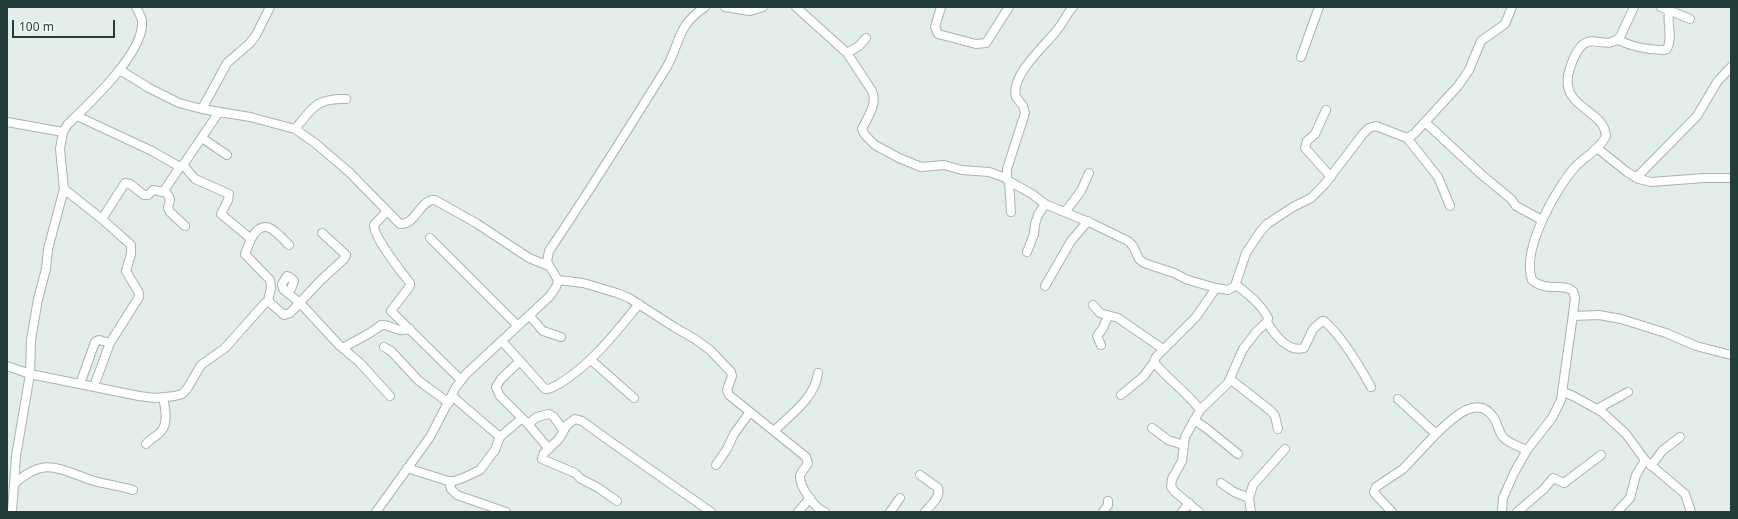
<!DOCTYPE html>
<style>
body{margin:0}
#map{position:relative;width:1738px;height:519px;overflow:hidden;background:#e3edea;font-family:"Noto Sans",sans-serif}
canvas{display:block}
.frame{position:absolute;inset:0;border:8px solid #233e3a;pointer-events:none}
.scale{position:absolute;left:12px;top:20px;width:103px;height:18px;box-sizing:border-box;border:2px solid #233e3a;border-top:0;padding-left:5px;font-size:12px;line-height:14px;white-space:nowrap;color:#233e3a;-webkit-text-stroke:3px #f3f9f7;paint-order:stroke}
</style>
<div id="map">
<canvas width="1738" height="519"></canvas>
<div class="frame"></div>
<div class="scale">100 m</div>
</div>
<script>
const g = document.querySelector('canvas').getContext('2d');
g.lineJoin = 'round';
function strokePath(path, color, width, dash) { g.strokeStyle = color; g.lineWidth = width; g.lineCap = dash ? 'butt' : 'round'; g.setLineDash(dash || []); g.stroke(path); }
const minor = new Path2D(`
 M725,7L750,11L763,7
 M796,7L847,53L872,91C878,104 867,118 862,129L865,135L875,145L899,158L921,167L944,165L962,170L989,172L1006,178
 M941,7L935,27L938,34L976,44L986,43L1009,7
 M1073,7C1067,13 1063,23 1057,30C1045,46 1010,75 1016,97L1023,106L1025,113L1007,169V180L1032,194L1045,204L1091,223L1128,241L1133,246L1139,259L1144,263L1174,273L1188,280L1216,288
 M1661,7L1690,19
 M1618,40C1633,47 1647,50 1664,50L1667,49C1674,36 1665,20 1670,7
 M847,53L859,46L866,38
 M1301,57L1319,7
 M120,70L149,88L179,103L202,109L250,117L295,129L315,143L349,172L400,224C415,226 421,198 435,200L476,223L529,258L549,266
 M202,109L227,63L250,43L256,35L270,7
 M1326,110L1315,134L1307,141L1305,148L1331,177
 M219,112L183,165L195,179L229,194L228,200L221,214L251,239L245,254L270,280L271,288L268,301
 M77,116L152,151L180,167
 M7,122L63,132
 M1425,122L1482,175L1511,199L1516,206L1542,220
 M295,129C312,109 315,98 346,99
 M202,138L227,155
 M1407,138L1438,177L1450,206
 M1597,148L1627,172L1639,179L1651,182L1704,178H1731
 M1636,178L1697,116L1717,82L1731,67
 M1009,182L1011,212
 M64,189L102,219L125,183L130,184L144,195H148L153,190L163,192L180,167L183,165
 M165,190L170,199L168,208L170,212L185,226
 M387,211L374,225C373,236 402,273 410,283V286L391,311L461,380
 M1065,212L1081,191L1089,173
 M430,238L518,326
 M251,239C264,215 276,232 289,245
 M1027,252L1034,234L1035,224L1038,215L1045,204
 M558,280L583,283L617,293L629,298L674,327L695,339L710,350L731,372L732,376L727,390L729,395L806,457L808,463C806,468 800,472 800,477C800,487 815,509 825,512
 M1236,285C1248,294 1261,304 1268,318L1267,322C1274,334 1288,353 1304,348L1313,329L1322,321H1324C1341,335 1360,367 1371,387
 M1045,286L1071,241L1088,221
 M287,291L291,289L294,281L290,277L287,276L282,284L283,289L301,304L339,345L360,363L390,396
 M1093,305L1100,313L1118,318L1163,349
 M530,316L543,331L561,337
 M1573,316L1599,315L1621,319L1666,333L1696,346L1731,355
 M502,341L545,389C550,390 555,386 559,384C592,364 615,333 639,304
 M1101,345L1097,336L1103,328L1108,316
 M384,347L391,351L419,381L449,403
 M343,348C355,340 370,335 381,325C393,324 393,333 410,329
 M591,360L634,398
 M520,361L501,379L496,387L500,396L522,418
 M7,366L30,374L139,396L155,398L175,396L182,394L187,389L201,365L225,348L265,303L268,301L284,315L290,313L321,280L344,259L346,255L322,233
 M1230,379L1271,411L1275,416L1278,429
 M80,384L95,342L99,340L110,343
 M94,386L110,343L139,297V293L126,271L131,254V245L102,219
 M1563,392L1573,396L1602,412L1626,434L1645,460L1685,494L1691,512
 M1121,395L1144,376L1154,362
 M452,396L500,437
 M1597,409L1628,392
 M1200,410L1228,383L1243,349L1257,331L1267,322
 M1194,420L1206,428L1238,454
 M528,424L549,449
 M1152,428L1168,440L1183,445
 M774,431C791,414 815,398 818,373
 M1436,434C1451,420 1477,392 1494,418C1498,424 1499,435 1505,439C1511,444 1520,447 1527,450
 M146,444C150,439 159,435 162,430C168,422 165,406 163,398
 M716,465L727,449L734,434L750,412
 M1651,466L1662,451L1680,437
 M407,468L448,481H454L463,478L480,470L495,450L500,437L522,418L528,424L537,417L549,414L554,417L563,430
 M920,475L938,488C941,498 930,505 925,512
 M449,481L451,489L457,495L506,512
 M1221,483L1234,492L1249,498
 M14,484C45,457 56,468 91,480C104,484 119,486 133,490
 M617,501L597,487L581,479L575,473L542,459L544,453L559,439L567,425L575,419L582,421L611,442L711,512
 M12,512L16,456L30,374L31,340L38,299L46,269L48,249L64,189L60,149L63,132L68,124C89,104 145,52 142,21C141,16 138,11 136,7
 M376,512L430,437L456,387L466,374L550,296L556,287L558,280L547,262L549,251C589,192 627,131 665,70C681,44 675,27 705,7
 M798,512L810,498
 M890,512L900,498
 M1103,512L1108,505V501
 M1182,512L1189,503
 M1199,512L1175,492L1171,487L1172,479L1182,461L1185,437L1200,410C1187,392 1168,380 1154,362L1156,357L1196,317L1216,288L1228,290L1235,286L1246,253L1260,232L1267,224L1293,207L1311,198L1324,185L1363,134L1369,128L1376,126L1407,138L1414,134L1458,86L1469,70L1481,41L1505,24L1512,7
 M1251,512L1249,498L1253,485L1285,449
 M1392,512L1376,495L1374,492L1376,487L1403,469L1436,434L1398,399
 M1502,512L1503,498L1514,473L1527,450L1552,418L1561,400L1573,314L1575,298L1573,291C1562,282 1547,293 1532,280C1521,250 1556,188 1576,166C1586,156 1600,149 1606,136C1604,108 1556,108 1570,68C1586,20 1601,55 1620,37L1634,7
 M1517,512L1544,489L1553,478L1564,483L1601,455
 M1617,512L1630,498L1636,475L1645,460`);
strokePath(minor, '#a6b5b2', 10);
strokePath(minor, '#fff', 8);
</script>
